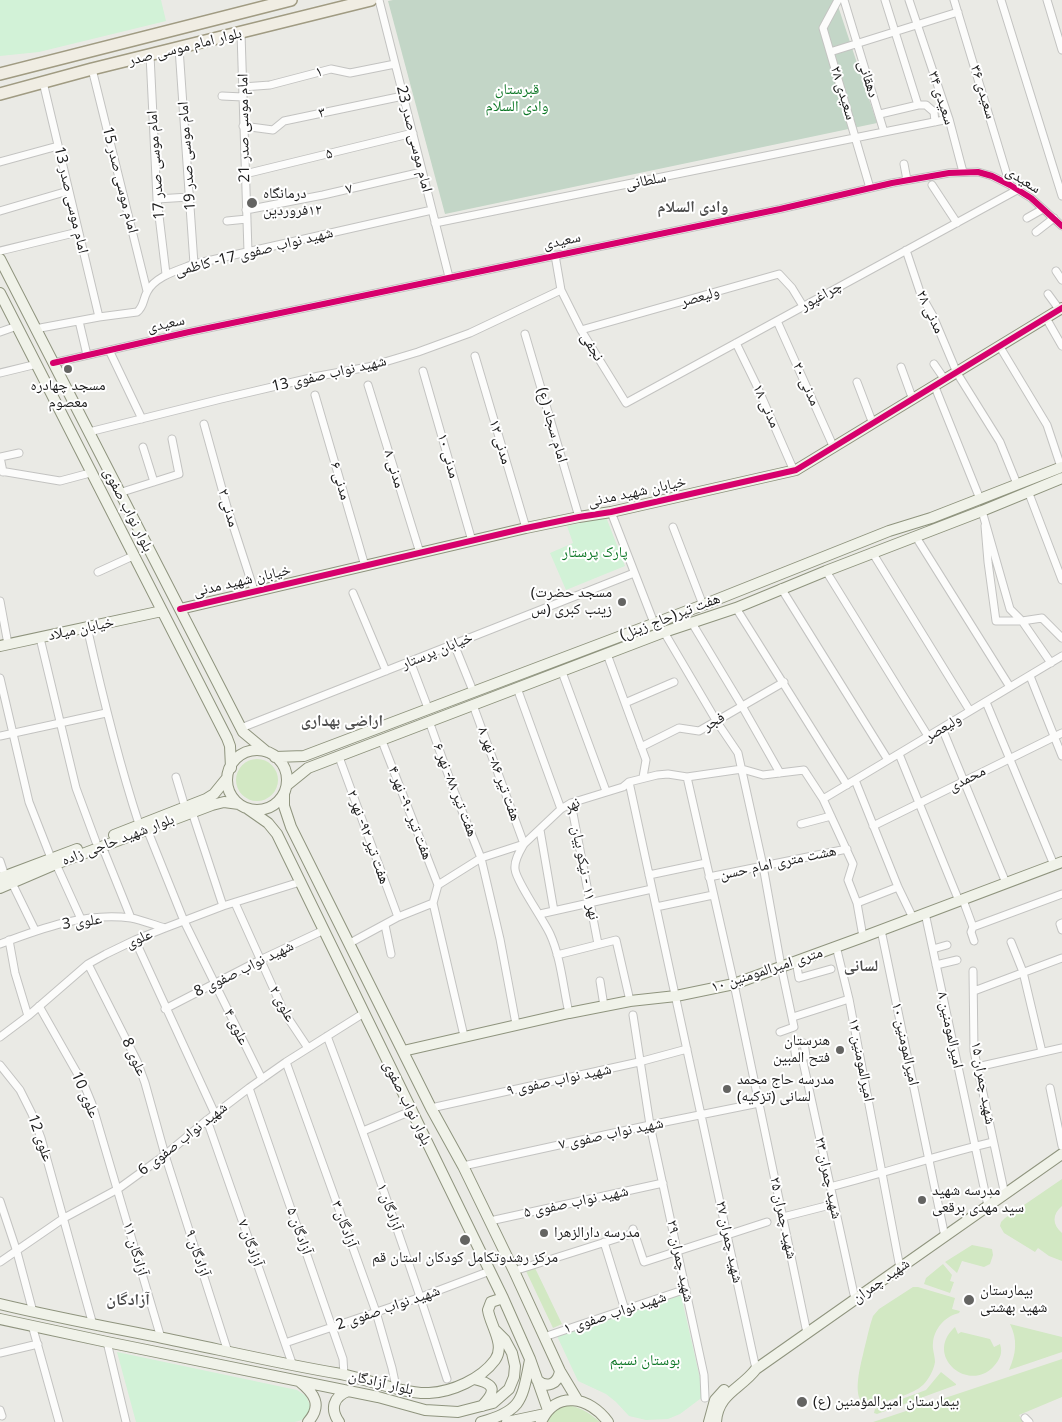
<!DOCTYPE html>
<meta charset="utf-8">
<style>
body{margin:0}
canvas{display:block;background:#eaeae5}
</style>
<canvas width="1062" height="1422"></canvas>
<script>
const g = document.querySelector('canvas').getContext('2d');
g.lineJoin = 'round';
function fill(path, color) { g.fillStyle = color; g.fill(path, 'evenodd'); }
function strokePath(path, color, width, dash) { g.strokeStyle = color; g.lineWidth = width; g.lineCap = dash ? 'butt' : 'round'; g.setLineDash(dash || []); g.stroke(path); }
function write(font, color, halo, rows, align = 'center') {
  g.font = font + ' "Noto Sans","Noto Naskh Arabic",sans-serif'; g.lineWidth = 4; g.setLineDash([]); g.textBaseline = 'middle'; g.strokeStyle = halo; g.fillStyle = color; for (const [text, x, y, turn = 0] of rows) {
    g.save(); g.translate(x, y); g.rotate((+turn || 0) * Math.PI / 180); g.textAlign = isNaN(turn) ? turn : align; if (halo) g.strokeText(text, 0, 0); g.fillText(text, 0, 0); g.restore();
  }
}
fill(new Path2D(`
 M236 780a21 21 0 1 1 42 0a21 21 0 1 1-42 0Z
 M1062,1179V1206C1052,1214 1052,1225 1062,1233V1261L1049,1256L1038,1248L1035,1252L1004,1233L1000,1226L1001,1222L1005,1218Z
 M972,1245L992,1249L993,1255L990,1264L984,1267L962,1261L957,1273L945,1262Z
 M943,1264L952,1275L950,1281L954,1282L950,1293L924,1284L926,1278Z
 M535,1268L562,1324L553,1328L526,1271Z
 M913,1287H918L955,1298L952,1309L960,1311L959,1313C946,1316 934,1328 933,1343C932,1349 935,1355 935,1362C934,1370 928,1380 923,1385C912,1395 894,1398 880,1403C845,1416 861,1365 864,1350C867,1339 869,1327 873,1316L879,1309Z
 M1010,1324L1062,1337V1352L1009,1370C1016,1354 1018,1340 1010,1324Z
 M955,1327L958,1334L961,1332L990,1339L994,1347L1000,1344C1003,1353 1000,1359 994,1366C969,1394 923,1356 955,1327Z
 M1062,1359V1397L1019,1415L1023,1422H873Z
 M941,1372L956,1384V1385L877,1414L874,1413L875,1409L926,1390Z
 M562,1405C577,1405 589,1412 600,1422H543L545,1418Z`), '#d2e8c3');
fill(new Path2D(`
 M393,0H836L877,123L445,214L388,1Z`), '#c3d6c7');
fill(new Path2D(`
 M0,0H161L166,21L39,52L0,56Z
 M606,517L625,566L566,590L550,553L573,543L567,526Z
 M681,1295L704,1396L680,1414L668,1419L646,1420L629,1416L616,1402L606,1394L578,1381L557,1336Z
 M117,1352L297,1390L306,1396L311,1407C308,1416 303,1421 294,1422H136Z`), '#d2f2d7');
const street = new Path2D(`
 M379,0L449,277
 M838,0L823,28L870,188
 M885,0L918,105
 M909,0L949,119L963,172
 M954,0L1010,185
 M1001,0L1062,196
 M1047,0L1062,50
 M241,33L248,252
 M179,48L194,264
 M830,52L958,12
 M150,55L157,199L166,274
 M92,69L147,291
 M43,82L99,317
 M243,87L270,85L331,69L350,73L395,64
 M222,96L243,97
 M880,114L918,105H926L934,112L935,122
 M243,126L273,130L284,121L403,96
 M884,132L949,119
 M0,162L58,146
 M904,164L907,180
 M245,174L413,133
 M932,185L957,223
 M157,199L189,197
 M246,210L323,195L422,172
 M0,211L68,191
 M1027,218L1043,209
 M227,221L247,219
 M435,223L884,132L844,0
 M1036,232L1054,218
 M906,250L921,295L933,316L957,373L1000,442L1017,484
 M0,251L78,232
 M555,255L561,290L581,330L626,403L1017,190
 M1056,271L1062,280
 M1048,294L1059,309
 M1046,318L1062,346
 M79,321L87,355
 M777,321L834,448
 M35,329L99,317L137,312C144,307 143,299 147,292C155,276 179,270 194,264L432,210
 M581,330L779,274L792,288L803,306
 M0,332L17,326
 M525,334L579,517
 M736,343L756,384L794,471
 M1000,347L1047,425L1061,467
 M109,350L142,419
 M475,356L526,528
 M53,363L189,332L780,209L892,183L949,173L978,172L992,176L1010,185L1031,198L1062,226
 M934,364L945,380
 M901,367L913,400
 M423,371L472,541
 M0,373L37,364
 M857,382L873,424
 M368,385L420,553
 M935,387L980,499
 M315,395L365,566
 M204,424L227,507L254,590
 M89,432L221,399L319,376L368,367L418,352L470,333L561,290
 M143,447L154,482
 M0,471L60,481L90,473
 M3,472L0,457L19,453
 M1028,491L1062,580
 M119,493L179,474L172,439
 M982,511L1010,609L1022,621L1051,663
 M611,512L654,623
 M985,526L988,562L996,621H1022L1042,618L1062,638
 M673,527L703,605
 M916,537L1010,687
 M872,552L970,711
 M826,571L928,736
 M98,572L133,556
 M781,588L888,760
 M353,593L386,671
 M0,601L8,644
 M736,608L847,785
 M692,623L742,706L780,773
 M87,627C102,694 118,760 139,824
 M664,632L717,722L738,753L763,866L781,966L794,1027L780,1032
 M40,638L76,788L96,842
 M454,644L473,691
 M607,654L646,760L643,777
 M410,661L428,708
 M562,672L606,791
 M1030,676L1062,756
 M0,678L29,802L51,858
 M517,688L561,809
 M986,702L1054,865
 M625,703L674,682
 M473,705L524,844C520,851 514,860 515,869C516,881 543,919 550,934C561,958 563,987 569,1013
 M429,721L454,791L481,858L500,939L516,1024
 M241,728L634,573
 M942,728L1006,883
 M0,736L106,713
 M382,741L438,885
 M641,747L679,728L699,731L784,682
 M899,754L959,901
 M339,757L398,917
 M176,777L185,807
 M687,777L734,984L807,1333
 M855,780L898,887L913,918
 M629,782L756,1369
 M823,799L1062,656
 M571,803L598,944
 M192,812L223,906
 M801,824L831,816
 M873,826L1062,733
 M147,829L184,921L262,1079
 M540,830L554,911
 M102,846L131,918
 M0,861L5,876
 M56,864L81,919
 M649,875L706,863
 M709,877L847,849
 M12,883L35,930
 M963,900L973,927L971,932L974,941
 M235,903L284,1012L308,1048
 M857,903L898,887
 M656,907L713,895
 M925,913L988,1206
 M540,914L652,889
 M1062,923L1060,924L1062,930
 M385,925L391,954
 M973,927L1062,894
 M881,930L945,1237
 M9,940L15,973L28,1016
 M135,940L215,1114
 M1011,942L1023,972L1042,1052
 M350,943L398,917L433,903
 M0,944C42,928 86,912 131,918C142,920 154,925 165,928
 M836,946L849,999L900,1268
 M933,949L947,945
 M557,955L616,940L630,1001
 M796,961L799,978L831,969
 M88,964L137,1061L145,1083L165,1155L228,1352
 M936,965L957,960
 M973,971L974,1051L1005,1195
 M600,981L604,1006
 M974,991L1062,958
 M39,1006L85,1087L92,1104L161,1338
 M165,1009L260,960L324,930
 M633,1015L650,1125L704,1375L705,1398
 M793,1017L849,999
 M327,1036C370,1149 410,1264 447,1379
 M464,1036L433,903L438,885L481,858L524,844L561,809L571,803L623,787L629,782L657,775L668,774L687,777L742,769L763,775L804,770L823,799L853,864L848,880L857,903L863,937
 M0,1037L28,1016L88,964L106,954L135,940L165,928L223,906L300,882
 M804,1043L806,1056L796,1058L794,1045Z
 M802,1057L855,1299
 M286,1062L376,1312L392,1368L396,1387
 M0,1065L20,1090L32,1114L41,1138L93,1325
 M977,1067L1062,1048
 M249,1088L343,1359L344,1375
 M1050,1088L1062,1146
 M431,1108L639,1062L687,1049
 M207,1120L293,1366
 M363,1131L411,1111
 M463,1166L650,1125L759,1103
 M830,1187C885,1173 938,1155 993,1142
 M0,1201L17,1252L33,1312
 M783,1217L834,1204
 M490,1221L663,1183
 M633,1229L644,1262L767,1222
 M604,1242L625,1310
 M0,1262L64,1218L118,1189L165,1155L207,1120L249,1088L286,1062L364,1013
 M514,1271L634,1233
 M32,1325L59,1422
 M544,1337L686,1289
 M107,1342L126,1422
 M285,1343L421,1297L490,1271
 M0,1353L38,1344
 M0,1410L2,1416
 M1025,1418L1029,1422`);
const secondary = new Path2D(`
 M0,259L243,732L267,752
 M0,293L227,738L230,746L231,768
 M180,609L526,528L579,517L611,512L796,470L1062,308
 M0,646L162,611
 M227 780a30 30 0 1 1 60 0a30 30 0 1 1-60 0Z
 M275,757L304,756L703,605L889,531L931,518L1062,467
 M287,785L308,768L664,632L736,608L826,571L982,511L1062,478
 M284,794V806L291,827L431,1108L463,1166L514,1271L560,1371L578,1401
 M248,809L268,823L277,834L503,1298L530,1359L548,1410
 M114,835L206,799L214,794L227,778
 M0,878L77,849
 M0,888L56,864L212,805L224,802L239,804
 M403,1051L569,1013L630,1001L676,996L734,984L863,937L1062,862
 M0,1304C54,1317 108,1327 163,1338C222,1350 281,1364 341,1374C367,1379 403,1394 429,1393C452,1392 481,1379 495,1360C506,1345 490,1325 488,1310L491,1302L503,1298
 M0,1319L107,1342L378,1397L425,1410L458,1412L493,1403L509,1389L514,1377L515,1366L512,1353L505,1340L495,1330
 M474,1379C495,1384 497,1390 482,1406
 M537,1380C547,1389 558,1384 560,1371
 M299,1381C314,1393 323,1405 308,1422
 M339,1422C330,1409 333,1397 348,1391
 M481,1422C523,1411 522,1399 530,1360
 M507,1422L545,1414
 M541,1422C556,1389 590,1397 608,1422
 M709,1422L715,1400L724,1390
 M716,1422C718,1393 741,1389 756,1369L1062,1154`);
const primary = new Path2D(`
 M0,74L291,0
 M0,94L92,69L371,0`);
strokePath(street, '#c3c3c1', 9);
strokePath(secondary, '#8f947e', 12);
strokePath(primary, '#a09b82', 14);
strokePath(street, '#fcfcfb', 7);
strokePath(secondary, '#f0f2e9', 10);
strokePath(primary, '#f0ede3', 11);
strokePath(new Path2D(`
 M53,363L189,332L780,209L892,183L949,173L978,172L992,176L1010,185L1031,198L1062,226
 M180,609L526,528L579,517L611,512L796,470L1062,308`), '#d6006c', 6);
for (const [x, y, r, color] of [
 [252,203,6,"#646462"],
 [68,369,5,"#646462"],
 [622,602,5,"#646462"],
 [840,1050,5,"#646462"],
 [727,1089,5,"#646462"],
 [922,1200,5,"#646462"],
 [544,1233,5,"#646462"],
 [465,1240,6,"#646462"],
 [969,1300,6,"#646462"],
 [802,1402,6,"#646462"]
]) { const dot = new Path2D(); dot.arc(x, y, r, 0, 2 * Math.PI); g.fillStyle = color; g.fill(dot); strokePath(dot, '#fff', 2); }
write('15px', '#1c1c1c', '#fff', [
 ["بلوار امام موسی صدر",185,47,-14],
 ["۱",319,72,-14],
 ["دهقانی",868,79,72],
 ["سعیدی ۳۶",983,92,73],
 ["سعیدی ۲۸",843,93,73],
 ["سعیدی ۳۴",941,98,72],
 ["۳",322,113,-12],
 ["امام موسی صدر 21",244,128,-91],
 ["امام موسی صدر 23",414,139,76],
 ["۵",329,154,-14],
 ["امام موسی صدر 19",187,156,-94],
 ["امام موسی صدر 17",156,165,-94],
 ["امام موسی صدر 15",120,180,76],
 ["سعیدی",1023,180,32],
 ["سلطانی",646,181,-11],
 ["۷",349,189,-13],
 ["امام موسی صدر 13",71,200,77],
 ["سعیدی",562,241,-12],
 ["شهید نواب صفوی 17- کاظمی",254,252,-14],
 ["چراغپور",821,296,-29],
 ["ولیعصر",700,297,-16],
 ["مدنی ۲۸",930,312,65],
 ["سعیدی",166,324,-12],
 ["نجفی",592,347,59],
 ["شهید نواب صفوی 13",329,374,-13],
 ["مدنی ۲۰",806,384,66],
 ["مدنی ۱۸",766,406,66],
 ["امام سجاد (ع)",552,425,74],
 ["مدنی ۱۲",500,442,73],
 ["مدنی ۱۰",448,456,74],
 ["مدنی ۸",394,469,73],
 ["مدنی ۶",340,481,74],
 ["خیابان شهید مدنی",637,492,-12],
 ["مدنی ۲",228,508,73],
 ["بلوار نواب صفوی",128,510,63],
 ["خیابان شهید مدنی",242,581,-13],
 ["هفت تیر(حاج زینل)",670,617,-21],
 ["خیابان میلاد",81,629,-12],
 ["خیابان پرستار",437,651,-22],
 ["فجر",714,722,-29],
 ["ولیعصر",943,728,-31],
 ["هفت تیر ۸۶- نهر ۸",499,774,70],
 ["محمدی",967,779,-27],
 ["هفت تیر ۸۸- نهر ۶",455,790,69],
 ["نهر",572,805,-26],
 ["هفت تیر ۹۰- نهر ۴",410,813,69],
 ["هفت تیر ۹۲- نهر ۲",368,837,70],
 ["بلوار شهید حاجی زاده",118,840,-21],
 ["هشت متری امام حسن",778,863,-12],
 ["نهر ۱۱ - نیکو بیان",585,873,79],
 ["علوی 3",82,922,-8],
 ["علوی",139,939,-24],
 ["شهید نواب صفوی 8",244,969,-26],
 ["۱۰ متری امیرالمومنین",767,970,-18],
 ["علوی ۲",282,1004,62],
 ["علوی ۴",236,1027,64],
 ["امیرالمومنین ۸",950,1030,78],
 ["امیرالمومنین ۱۰",905,1044,78],
 ["علوی 8",134,1057,66],
 ["امیرالمومنین ۱۲",861,1060,79],
 ["شهید نواب صفوی ۹",559,1080,-12],
 ["شهید چمران ۱۵",983,1083,80],
 ["علوی 10",85,1095,67],
 ["بلوار نواب صفوی",407,1103,64],
 ["شهید نواب صفوی ۷",611,1134,-12],
 ["علوی 12",40,1138,71],
 ["شهید نواب صفوی 6",183,1139,-38],
 ["شهید چمران ۲۳",828,1178,78],
 ["شهید نواب صفوی ۵",576,1202,-12],
 ["آزادگان ۱",389,1207,71],
 ["شهید چمران ۲۵",783,1218,78],
 ["آزادگان ۳",344,1224,70],
 ["آزادگان ۵",299,1231,71],
 ["شهید چمران ۲۷",729,1242,78],
 ["آزادگان ۷",250,1243,71],
 ["آزادگان ۱۱",135,1249,74],
 ["آزادگان ۹",197,1253,72],
 ["شهید چمران ۲۹",680,1261,78],
 ["شهید چمران",881,1281,-35],
 ["شهید نواب صفوی 2",388,1308,-19],
 ["شهید نواب صفوی ۱",615,1313,-18],
 ["بلوار آزادگان",381,1383,13]
]);
write('15px', '#0d7726', '#fff', [
 ["قبرستان",517,90],
 ["وادی السلام",517,107],
 ["پارک پرستار",595,553],
 ["بوستان نسیم",645,1361]
]);
write('15px', '#1c1c1c', '#fff', [
 ["درمانگاه",263,194],
 ["١٢فروردین",263,211],
 ["مسجد چهادره",68,386,"center"],
 ["معصوم",68,403,"center"],
 ["(مسجد حضرت",612,593,"right"],
 ["زینب کبری (س",612,610,"right"],
 ["هنرستان",830,1041,"right"],
 ["فتح المبین",830,1058,"right"],
 ["مدرسه حاج محمد",737,1080],
 ["لسانی (تزکیه)",737,1097],
 ["مدرسه شهید",932,1191],
 ["سید مهدی برقعی",932,1208],
 ["مدرسه دارالزهرا",554,1233],
 ["مرکز رشدوتکامل کودکان استان قم",465,1258,"center"],
 ["بیمارستان",980,1291],
 ["شهید بهشتی",980,1308],
 ["بیمارستان امیرالمؤمنین (ع)",813,1402]
], 'left');
write('bold 16px', '#4f4f4f', '#fff', [
 ["وادی السلام",693,207],
 ["اراضی بهداری",342,721],
 ["لسانی",861,966],
 ["آزادگان",128,1300]
]);
</script>
